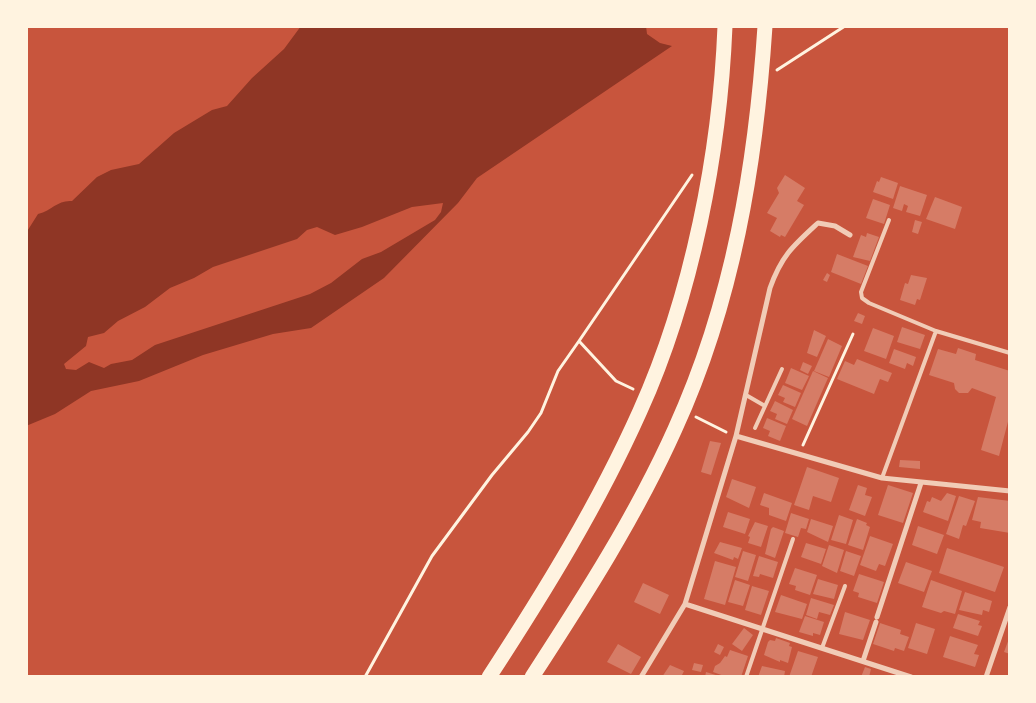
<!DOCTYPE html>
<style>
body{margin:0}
#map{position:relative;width:1036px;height:703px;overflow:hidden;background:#c8553d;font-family:Cabin,sans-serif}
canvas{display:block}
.frame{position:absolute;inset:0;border:28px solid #fff3e0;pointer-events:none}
</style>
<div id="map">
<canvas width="1036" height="703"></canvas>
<div class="frame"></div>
</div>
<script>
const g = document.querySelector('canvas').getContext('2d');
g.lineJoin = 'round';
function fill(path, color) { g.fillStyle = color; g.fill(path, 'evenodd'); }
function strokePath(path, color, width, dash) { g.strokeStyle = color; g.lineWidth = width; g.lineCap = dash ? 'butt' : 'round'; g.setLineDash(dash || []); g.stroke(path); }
fill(new Path2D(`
 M301,26H646L647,34L660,43L672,46L477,178L458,203L384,278L311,328L273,334L203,355L139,381L91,391L55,414L26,426V233L38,214C53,210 57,200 72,201L97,177L111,170L139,164L174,133L212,110L227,106L252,78L284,49ZM443,203L441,212L435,220L381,252L362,259L331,283L310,294L155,345L132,360L111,364L104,368L89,362L76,370L66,369L64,364L86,346L88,337L104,333L118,321L145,307L170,288L194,278L213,267L297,239L307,230L317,227L335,235L362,227L412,207Z`), '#8f3625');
fill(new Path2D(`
 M785,175L805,188L797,201L804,205L785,237L781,235L780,237L770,231L777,218L767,213L779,193L777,188Z
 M881,177L898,183L893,199L873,192L877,181L879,182Z
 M900,186L927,195L920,216L906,212L908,206L904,204L902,211L893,208Z
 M935,197L962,207L955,229L926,219Z
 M873,199L890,205L884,224L866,218Z
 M915,220L922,222L918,234L912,232Z
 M867,233L879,237L870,261L853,257L861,235L866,237Z
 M837,254L868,266L861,284L831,272Z
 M827,273L830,275L827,282L823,280Z
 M911,275L927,278L920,300L917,299L915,305L900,300L905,283L908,284Z
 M858,313L865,316L862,324L854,321Z
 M902,327L925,335L920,349L897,342Z
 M873,328L894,336L886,359L864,351Z
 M814,330L826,336L817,357L807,353Z
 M828,339L842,346L829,377L814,371Z
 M958,348L976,354L975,360L1010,371V414L999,456L981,450L996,397L972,388L968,393H959L955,389L954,383L929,375L938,349L956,354Z
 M894,349L916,357L913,366L907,363L905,369L889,363Z
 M857,359L892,373L888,382L880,379L874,394L837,379L845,361L854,365Z
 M803,362L812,366L808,374L800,370Z
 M791,368L809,376L802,390L785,383Z
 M813,371L828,378L807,426L792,419Z
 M783,385L801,393L795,407L783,402L785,398L778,395Z
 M775,401L793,410L787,424L775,419L777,414L770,411Z
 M767,418L786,426L780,441L768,436L770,431L763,428Z
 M710,441L721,443L711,475L701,472Z
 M900,460L920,461V469L899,467Z
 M807,467L839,478L831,502L813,496L809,510L794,505Z
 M732,479L756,487L749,508L726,497Z
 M858,485L867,488L865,495L872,497L865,516L849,510Z
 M888,485L913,493L903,523L878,515Z
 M764,493L792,503L786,521L769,515V508L760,505Z
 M947,493L956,496L948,521L923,512L927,501L930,502L932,497L941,501Z
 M959,496L975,501L966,526L963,525L959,539L946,534Z
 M978,497L1010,501V533L980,528L981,522L972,520Z
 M728,512L750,519L745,534L723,527Z
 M791,513L809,519L806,529L801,528L798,537L785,533Z
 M839,515L853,520L846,544L831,540Z
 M811,519L833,526L828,542L807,532Z
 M857,519L867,523L866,525L870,527L863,550L848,545Z
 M755,522L768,526L761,547L748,543L750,537L748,536Z
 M918,526L944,535L937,554L912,545Z
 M773,527L784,531L775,558L765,554L771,529Z
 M870,536L893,544L885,566L879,564L876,571L860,565Z
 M720,542L742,548L738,559L734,557L733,560L714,553Z
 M806,543L826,549L821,564L801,557Z
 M829,545L844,550L837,573L822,566Z
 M947,548L1004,567L995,592L939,573Z
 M743,551L756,555L748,581L735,577Z
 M846,551L861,556L854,576L840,571Z
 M759,556L778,562L773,578L760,574L759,577L753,576Z
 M715,561L736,567L725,605L704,599Z
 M906,562L932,571L924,592L898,583Z
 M795,568L817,575L810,595L795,590L796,586L789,584Z
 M859,574L884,582L877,603L858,597L859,593L853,591Z
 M818,579L838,585L834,599L813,594Z
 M735,580L750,585L743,606L728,602Z
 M931,580L962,591L955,614L944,611L941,613L922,607Z
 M643,583L669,595L660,614L634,602Z
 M752,586L769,591L761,615L745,610Z
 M965,592L992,601L989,612L983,610L982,615L959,610Z
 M781,595L807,604L802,619L775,612Z
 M811,598L834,605L830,615L819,612L817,619L806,615Z
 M845,612L870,620L863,640L839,634Z
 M958,614L980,621L978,625L982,626L978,636L953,628Z
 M805,616L824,622L820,635L813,633V636L799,632Z
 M880,623L901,630L900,634L909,637L904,651L895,648L894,651L873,644Z
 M916,623L935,629L927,654L908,648Z
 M744,628L753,635L742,651L732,644Z
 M950,636L978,645L974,654L979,655L975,667L943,657Z
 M1010,636V654L1004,652Z
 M776,638L790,643L789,646L792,647L788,663L780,660V662L764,655L768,642L770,640L775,641Z
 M618,644L641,657L631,674L607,662Z
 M718,644L724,647L720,655L714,652Z
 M730,650L748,656L741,677H727L713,672L715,666L720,663L725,656L727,657Z
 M798,651L818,657L811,677H789Z
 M694,663L703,665L701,672L692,670Z
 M670,665L684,671L681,677H662Z
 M762,666L785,671L784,677H758Z
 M865,667L871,669L869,677H861Z
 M706,672L719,676V677H705Z`), '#d67c66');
strokePath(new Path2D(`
 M777,70L845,26
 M633,389L616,381L579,341L692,175
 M696,417L726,432
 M803,445L853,334
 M365,677L432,556L492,475L528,432L541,413L558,371L579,341`), '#fff3e0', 3);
strokePath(new Path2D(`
 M936,331L1010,353
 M746,395L765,406
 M755,428L782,369
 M882,478L936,331L869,303L862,298L861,292L889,220
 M822,648L845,586
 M746,677L793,539`), '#f1ccb7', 4);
strokePath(new Path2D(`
 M736,436L882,478L1010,491
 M685,604L911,677
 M877,617L921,483
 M863,661L876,622
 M641,677L685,604L736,436L770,288C782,255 793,246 818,223L835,226L850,235
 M986,677L1010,607`), '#f1ccb7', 5);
strokePath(new Path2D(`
 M489,677C545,591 598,505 640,411C692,296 720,152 725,26
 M532,677C584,597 636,516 675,429C733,302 756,164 765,26`), '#fff3e0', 15);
</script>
